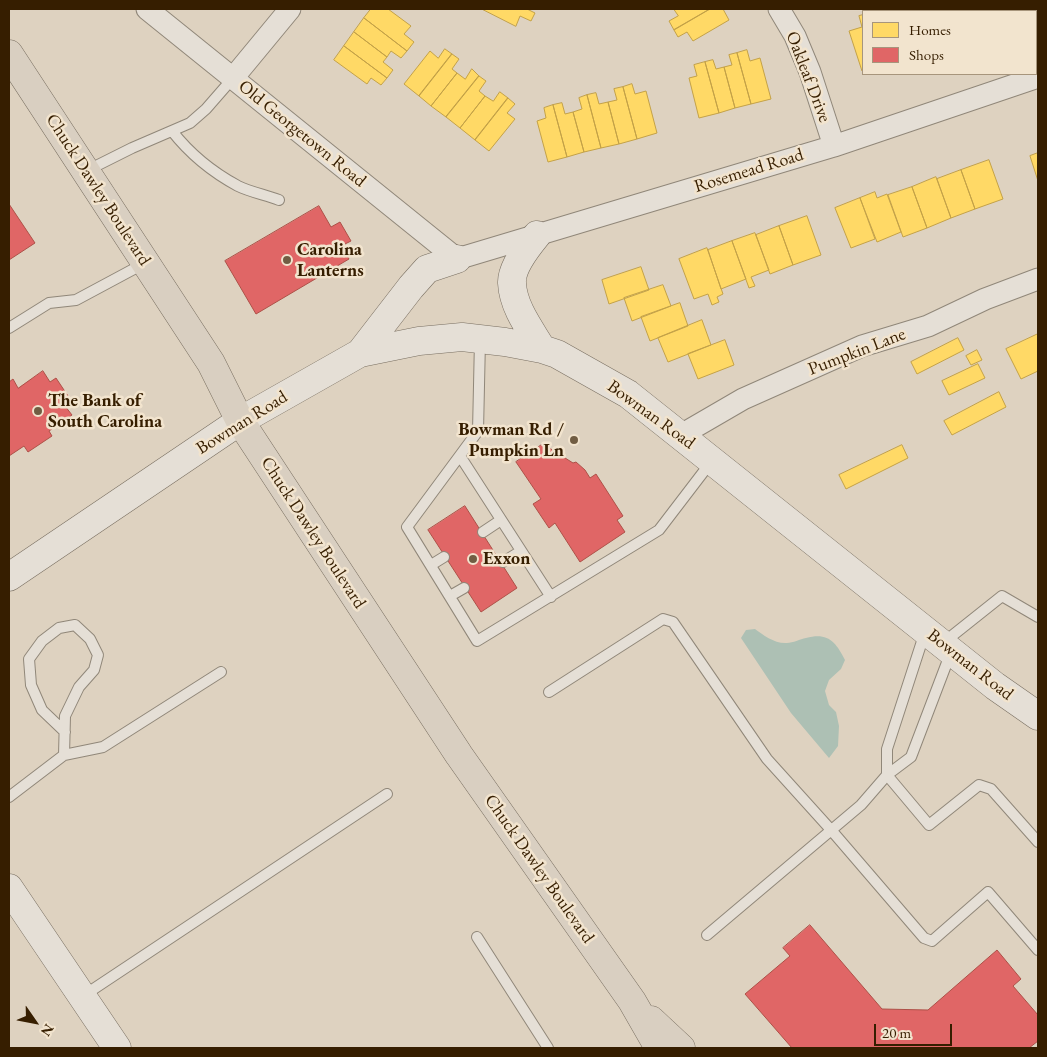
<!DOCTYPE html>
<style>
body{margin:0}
#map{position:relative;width:1047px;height:1057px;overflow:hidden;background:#ded2c0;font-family:"EB Garamond",serif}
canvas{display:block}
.frame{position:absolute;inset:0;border:10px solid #361e00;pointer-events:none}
.legend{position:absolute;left:862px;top:10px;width:175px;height:65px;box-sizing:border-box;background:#f2e4ce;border:1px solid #a7957c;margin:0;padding:6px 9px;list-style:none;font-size:15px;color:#361e00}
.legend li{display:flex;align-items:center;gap:10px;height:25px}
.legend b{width:25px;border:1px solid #a7957c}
.north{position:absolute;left:10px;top:997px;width:50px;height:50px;-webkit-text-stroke:4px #f2e4ce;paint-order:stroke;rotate:123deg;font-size:14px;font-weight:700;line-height:20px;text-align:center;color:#361e00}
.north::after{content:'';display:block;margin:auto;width:18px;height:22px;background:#361e00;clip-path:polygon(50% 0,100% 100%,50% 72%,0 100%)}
.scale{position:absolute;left:874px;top:1024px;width:78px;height:22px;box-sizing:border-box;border:2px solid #361e00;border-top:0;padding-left:6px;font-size:15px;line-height:18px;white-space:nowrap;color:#361e00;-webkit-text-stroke:4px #f2e4ce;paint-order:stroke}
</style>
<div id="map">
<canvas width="1047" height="1057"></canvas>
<div class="frame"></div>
<ul class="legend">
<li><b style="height:14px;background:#ffd966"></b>Homes</li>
<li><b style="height:14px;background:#e06666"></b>Shops</li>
</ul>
<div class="north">N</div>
<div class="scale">20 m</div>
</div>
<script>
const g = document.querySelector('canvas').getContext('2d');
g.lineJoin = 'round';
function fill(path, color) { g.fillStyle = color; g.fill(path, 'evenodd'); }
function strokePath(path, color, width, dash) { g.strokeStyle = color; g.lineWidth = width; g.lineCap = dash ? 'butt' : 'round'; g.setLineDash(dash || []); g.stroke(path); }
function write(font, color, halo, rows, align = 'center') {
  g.font = font + ' "EB Garamond",serif'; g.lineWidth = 5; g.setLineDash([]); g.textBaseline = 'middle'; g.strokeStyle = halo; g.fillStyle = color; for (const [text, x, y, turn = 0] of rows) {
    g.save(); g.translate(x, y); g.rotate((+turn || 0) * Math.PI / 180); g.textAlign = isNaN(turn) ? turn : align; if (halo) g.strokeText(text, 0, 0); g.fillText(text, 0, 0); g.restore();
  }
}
fill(new Path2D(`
 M755,629C763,635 775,644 787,643C793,643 800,639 806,638C828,632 836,642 845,660L841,669L829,680L825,691L829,705L836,712L839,726L838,746L829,758L791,713L741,638L746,630Z`), '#adc0b4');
const homes = new Path2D(`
 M371,9H388L411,26L404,34L414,42L407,51L364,18Z
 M482,9H527L535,13L531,21L520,16L516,26Z
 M674,9H710L674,30L669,21L678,16Z
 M710,9H723L729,20L693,41L687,32L678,37L674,30Z
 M955,9H1015L1017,10L1016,11H959Z
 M863,15V71H862L849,31L862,27L859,16Z
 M364,18L407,51L401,58L391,51L387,57L354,32Z
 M354,32L387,57L383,62L393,70L387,78L344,46Z
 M344,46L387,78L381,85L371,78L367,84L334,60Z
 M445,49L452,54L419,96L404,84L430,51L438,58Z
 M747,50L750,61L760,58L771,99L751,104L737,53Z
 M737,53L751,104L735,108L724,67L732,65L729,55Z
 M452,54L459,59L452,69L457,73L431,106L419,96Z
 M713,60L716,69L724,67L735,108L719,113L705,62Z
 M705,62L719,113L699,118L689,78L697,76L694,65Z
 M472,69L479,76L446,117L431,106L457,73L465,79Z
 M479,76L486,81L479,91L485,96L460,128L446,117Z
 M632,84L635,94L646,91L657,133L637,139L623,87Z
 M623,87L637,139L619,144L608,102L617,100L614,89Z
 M500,92L508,98L475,140L460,128L485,96L493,101Z
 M596,93L599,104L608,102L619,144L601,148L587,95Z
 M587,95L601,148L584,152L573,112L582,109L579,98Z
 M508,98L515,104L507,113L515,119L489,151L475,140Z
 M562,103L565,114L573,112L584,152L567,157L553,105Z
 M553,105L567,157L548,162L537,121L546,118L544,108Z
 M1038,153V181L1030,156Z
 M989,160L1003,199L975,209L961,170Z
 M961,170L975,209L951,218L937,179Z
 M936,177L951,218L927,228L912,187Z
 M912,187L927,228L903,237L888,195Z
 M875,192L877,198L887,194L901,232L877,242L860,198Z
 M860,198L875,239L851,248L835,208Z
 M807,216L821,255L793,265L779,226Z
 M779,226L793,265L770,274L756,235Z
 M755,233L769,270L751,277L755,286L749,288L732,241Z
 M732,241L746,279L721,289L708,250Z
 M707,248L723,294L717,297L719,302L712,305L708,294L694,299L679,259Z
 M641,267L649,290L609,304L602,280Z
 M663,285L671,306L632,321L624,298Z
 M680,303L688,326L650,341L641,317Z
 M702,320L711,345L668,362L658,338Z
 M1038,334V371L1021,379L1006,349Z
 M958,338L964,350L917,374L911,362Z
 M725,340L734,365L698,379L688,354Z
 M977,350L982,360L971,365L966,356Z
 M978,364L985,378L949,395L942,381Z
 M999,392L1006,407L952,435L944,421Z
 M902,445L908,458L846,489L839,475Z`);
fill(homes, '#ffd966');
strokePath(homes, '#c3a147', 1);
const shops = new Path2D(`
 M9,204L35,243L9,260Z
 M319,206L331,227L340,222L351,241L341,246L349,259L256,314L225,261Z
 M43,371L50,382L56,378L72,402L65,406L72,415L49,431L52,436L28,452L24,446L9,456V382L13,379L18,388Z
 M543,444L573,463L576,462L585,470L590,478L596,474L623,516L617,520L625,532L580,562L555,523L549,528L533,504L541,499L516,462Z
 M465,506L517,588L481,612L428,530Z
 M810,925L882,1009L928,1010L997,950L1021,979L1013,986L1038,1015V1041L1029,1048H792L745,994L790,956L783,948Z`);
fill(shops, '#e06666');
strokePath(shops, '#ad5047', 1);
const lane = new Path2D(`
 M172,131C190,154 212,172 238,186C250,192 266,195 279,200
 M86,171L132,148L190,123L206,109L233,78
 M9,328L49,303L76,300L145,263
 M480,340L478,431L407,527L477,641L659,530L711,462
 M460,456L551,597
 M483,532L501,520
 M503,562L521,551
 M431,565L444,557
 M450,596L464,588
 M925,632L887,749V775L929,825L979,785L991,789L1038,842
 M943,643L1002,596L1038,617
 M549,692L663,619L673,622L767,759L832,831L924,938L932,941L988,892L1038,950
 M64,755L65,716L79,687L94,670L98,655L90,639L75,625L59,628L42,641L29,659L31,685L42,710L65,732
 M9,797L64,755L103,747L221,672
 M707,935L861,805L887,775L911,757L951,652
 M477,937L548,1048
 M83,996L387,794`);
const street = new Path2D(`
 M147,9L457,259L834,146L1038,77
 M779,9L795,36L810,72L834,146
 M233,78L290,9
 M681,435L743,399L862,346L928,326L985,299L1038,279`);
const secondary = new Path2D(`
 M537,235C528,246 511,268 512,283C513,307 530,329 542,349
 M360,353L411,287L427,269L457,259
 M9,577L240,421L360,353L419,341L462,337L505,342L542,349L557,354L628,394L995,686L1038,716
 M9,888L117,1048`);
const primary = new Path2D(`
 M9,54L211,363L240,421L459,755L632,1001L659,1048
 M651,1020L681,1048`);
strokePath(lane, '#908779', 12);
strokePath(street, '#908779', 23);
strokePath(secondary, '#786e60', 29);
strokePath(primary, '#786e60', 29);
strokePath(lane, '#e5dfd6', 10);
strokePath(street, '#e5dfd6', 21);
strokePath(secondary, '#e5dfd6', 28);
strokePath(primary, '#d9cfc1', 28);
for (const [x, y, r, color] of [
 [287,260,5,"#715d43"],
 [38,411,5,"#715d43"],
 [574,440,5,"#715d43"],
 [473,559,5,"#715d43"]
]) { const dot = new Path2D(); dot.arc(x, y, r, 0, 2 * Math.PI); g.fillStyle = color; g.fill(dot); strokePath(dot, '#f2e4ce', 2); }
write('18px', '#361e00', '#f2e4ce', [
 ["Oakleaf Drive",808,77,69],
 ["Old Georgetown Road",302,134,39],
 ["Rosemead Road",749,171,-17],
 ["Chuck Dawley Boulevard",98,190,57],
 ["Pumpkin Lane",857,352,-21],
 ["Bowman Road",651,415,36],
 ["Bowman Road",242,423,-32],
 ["Chuck Dawley Boulevard",313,533,57],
 ["Bowman Road",970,665,38],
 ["Chuck Dawley Boulevard",539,869,55]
]);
write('bold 18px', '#361e00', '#f2e4ce', [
 ["Carolina",297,250],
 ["Lanterns",297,271],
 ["The Bank of",48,401],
 ["South Carolina",48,422],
 ["Bowman Rd /",564,430,"right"],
 ["Pumpkin Ln",564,451,"right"],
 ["Exxon",483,559]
], 'left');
</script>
